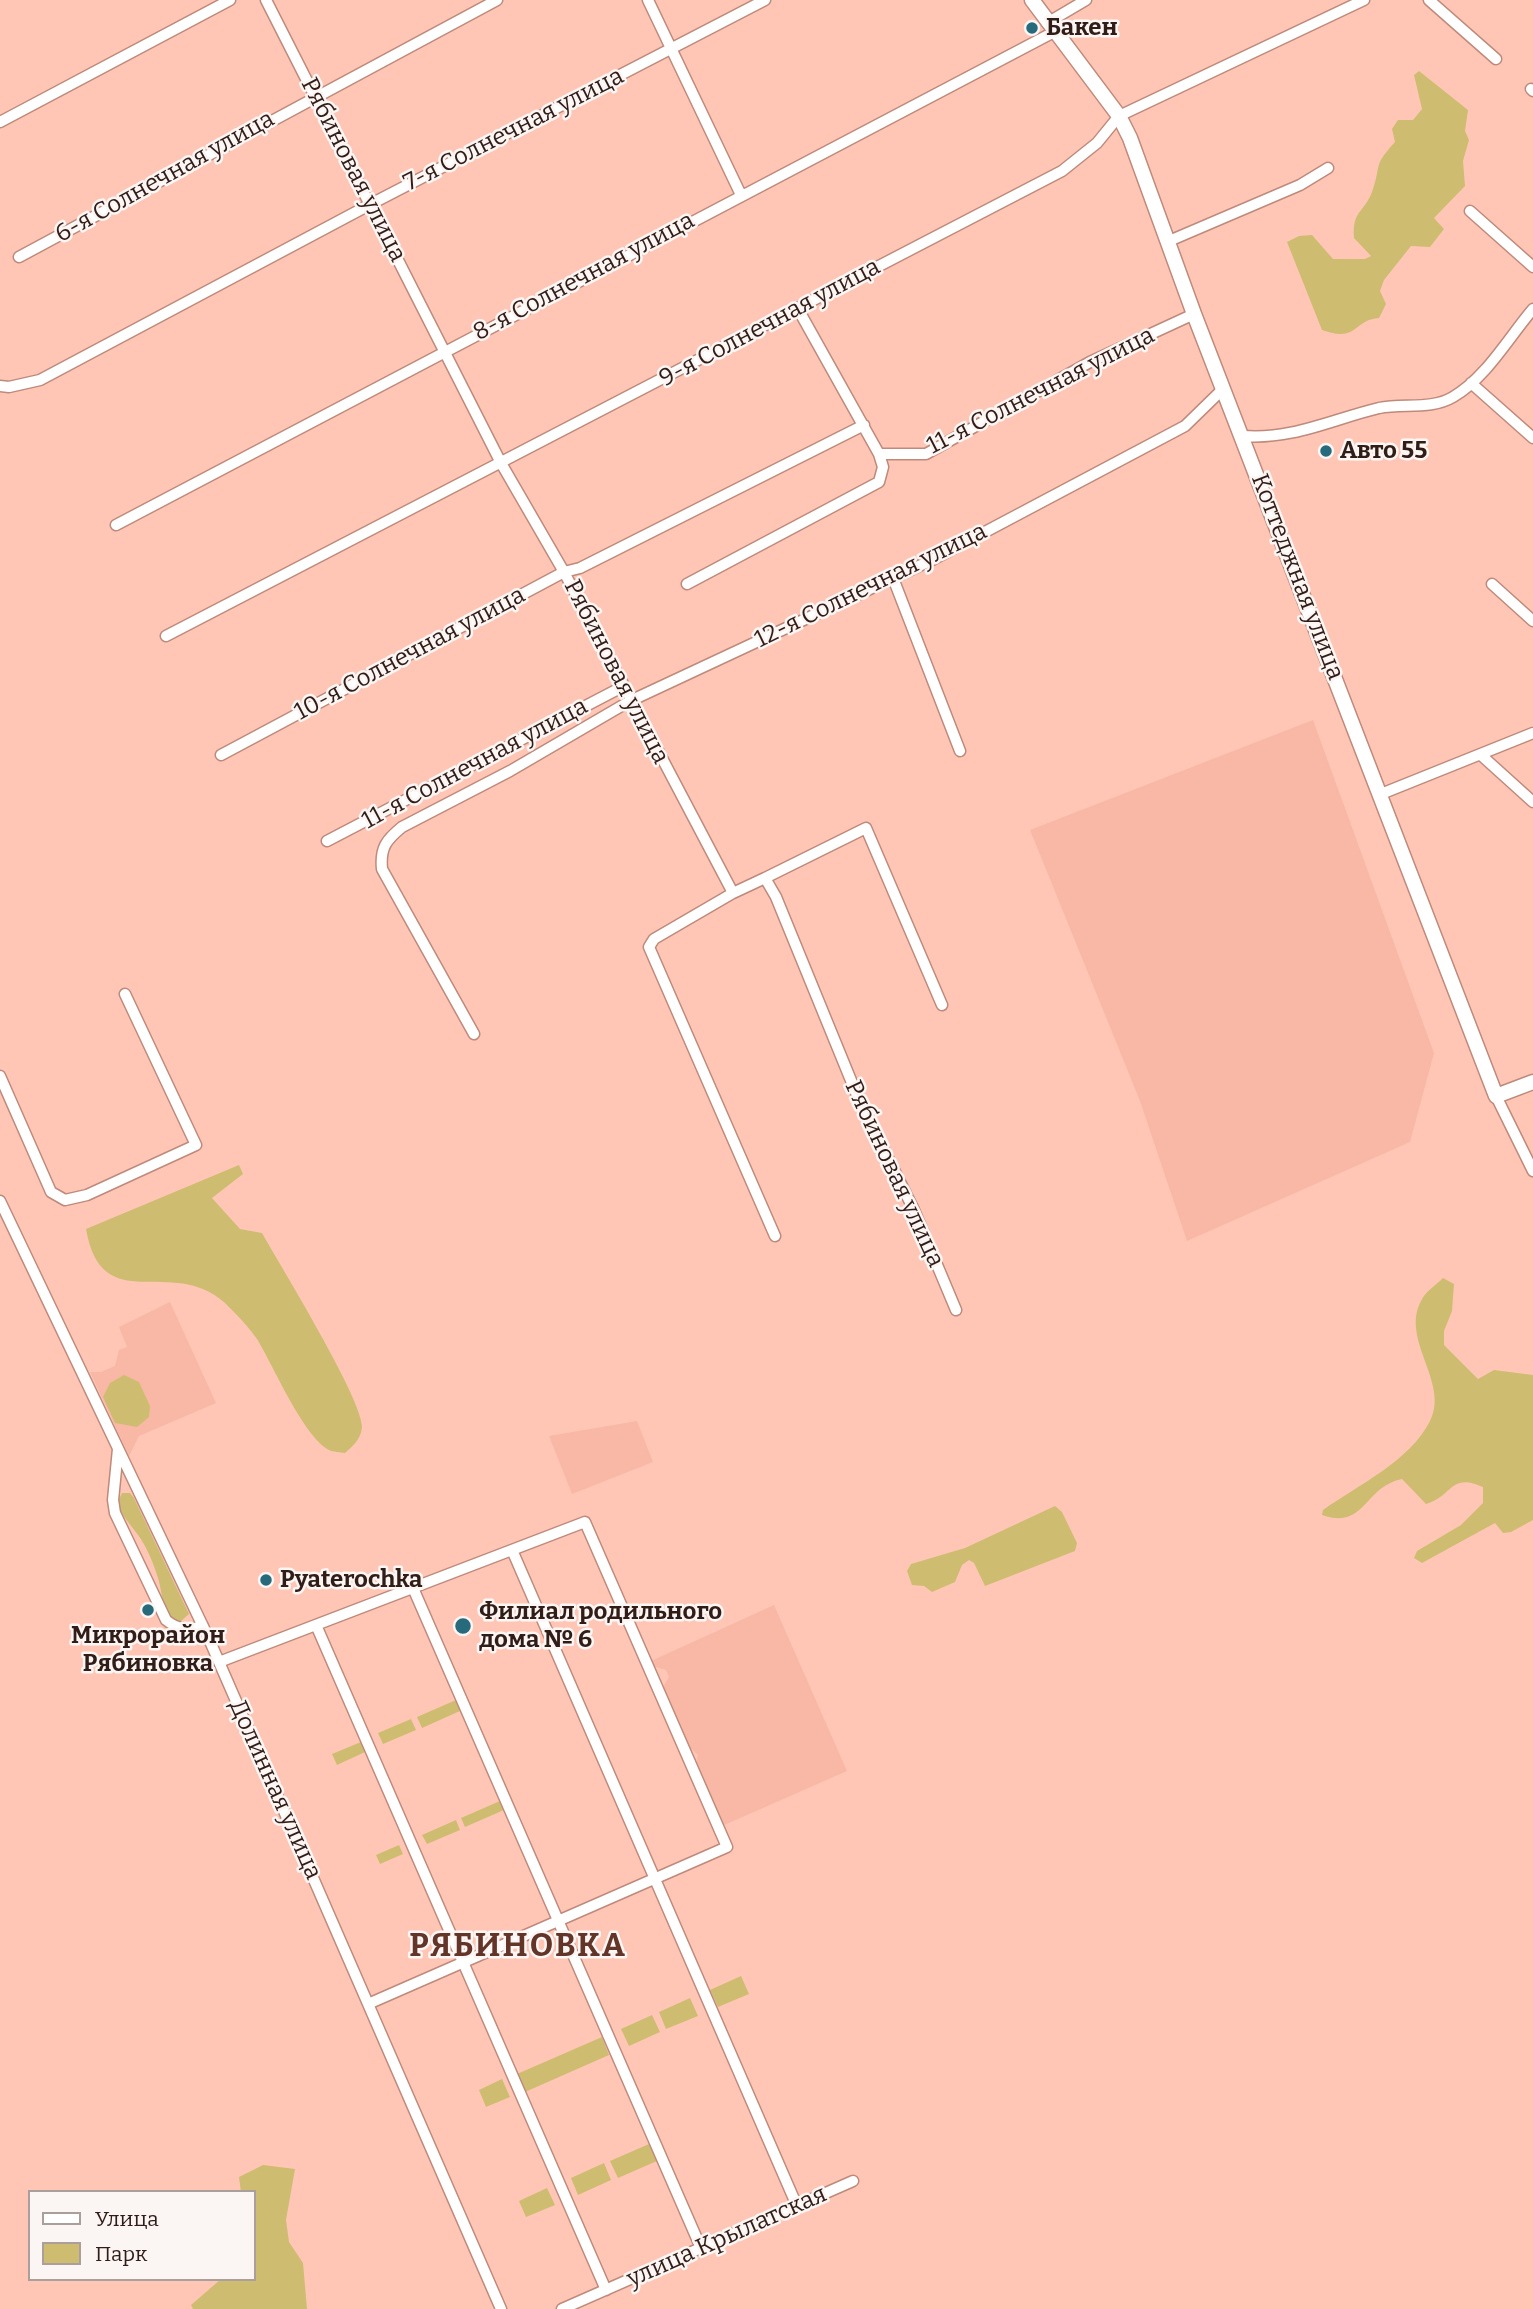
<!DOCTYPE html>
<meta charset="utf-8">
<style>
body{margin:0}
#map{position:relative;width:1533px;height:2309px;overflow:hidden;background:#ffc6b6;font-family:Bitter,serif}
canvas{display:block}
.legend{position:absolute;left:28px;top:2190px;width:228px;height:91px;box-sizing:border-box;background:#fbf5f3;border:2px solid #aa9f9b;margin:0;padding:9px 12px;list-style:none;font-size:21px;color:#311d17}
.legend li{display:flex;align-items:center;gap:14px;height:35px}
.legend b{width:35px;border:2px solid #aa9f9b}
</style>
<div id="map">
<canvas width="1533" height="2309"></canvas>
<ul class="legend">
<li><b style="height:9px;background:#fff"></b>Улица</li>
<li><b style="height:19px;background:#cebd70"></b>Парк</li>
</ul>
</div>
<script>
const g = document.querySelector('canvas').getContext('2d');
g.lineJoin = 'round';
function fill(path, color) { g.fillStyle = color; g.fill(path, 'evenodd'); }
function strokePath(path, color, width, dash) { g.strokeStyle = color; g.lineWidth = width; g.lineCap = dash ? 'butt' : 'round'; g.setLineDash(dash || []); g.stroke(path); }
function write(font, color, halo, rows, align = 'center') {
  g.font = font + ' Bitter,serif'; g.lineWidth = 5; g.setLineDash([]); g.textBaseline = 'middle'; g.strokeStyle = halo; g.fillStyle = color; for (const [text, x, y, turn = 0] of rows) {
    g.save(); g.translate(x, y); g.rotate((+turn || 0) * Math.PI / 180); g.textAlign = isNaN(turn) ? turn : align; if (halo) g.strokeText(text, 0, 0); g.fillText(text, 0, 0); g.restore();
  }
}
fill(new Path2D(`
 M1313,720L1434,1053L1410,1142L1187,1241L1140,1101L1030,830Z
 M170,1302L216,1403L139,1436L129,1456L90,1372H101L115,1366L119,1350L127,1347L119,1327Z
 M637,1421L653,1462L572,1494L549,1436Z
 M774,1605L847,1771L722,1826L696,1765L698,1755L689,1747L663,1687L669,1677L666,1670L653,1666L651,1661Z`), '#f8b8a5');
fill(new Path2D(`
 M1419,71L1468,110L1465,131L1469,140L1463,161L1465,186L1434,218L1444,229L1430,247L1411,246L1384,280L1380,291L1386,304L1379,318C1352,320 1359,343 1322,330L1287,242L1299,236L1312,235L1333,259H1365L1371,256L1354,238C1352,210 1364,213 1372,192C1382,164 1372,167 1395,142L1392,129L1398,120H1413L1422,109L1414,75Z
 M239,1165L243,1174L212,1198L240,1229L262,1233C280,1265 363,1400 362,1427C361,1439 353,1446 345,1453C340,1452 333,1452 329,1450C303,1436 273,1365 257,1339C248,1326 236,1314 225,1303C171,1254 102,1320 86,1229Z
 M1443,1278L1454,1284L1452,1311L1444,1331V1345L1478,1379L1494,1370L1533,1375V1520L1511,1532L1503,1533L1495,1523L1422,1563L1414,1558L1417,1551L1461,1525L1483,1503V1487C1450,1472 1453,1496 1426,1504L1402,1479C1363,1487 1366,1530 1322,1515L1323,1510C1358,1485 1410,1461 1430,1421C1450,1383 1400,1340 1421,1301C1425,1292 1436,1285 1443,1278Z
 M124,1375L139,1382L150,1406L149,1417L137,1427L115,1423L103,1397L110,1383Z
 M122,1493H130L134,1498L189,1614L180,1622C161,1616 163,1591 157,1575C153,1562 146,1546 138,1535C130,1524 122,1516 117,1503Z
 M1055,1506L1062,1512L1077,1543L1075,1551L985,1586L974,1563L969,1560L962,1565L955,1582L932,1592L924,1586L912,1585L907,1571L911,1564L965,1548Z
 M456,1700L460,1711L422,1728L417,1717Z
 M411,1719L416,1730L383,1744L378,1733Z
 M361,1742L365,1752L337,1765L332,1754Z
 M500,1801L504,1810L465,1827L461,1818Z
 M456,1820L460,1830L427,1844L422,1835Z
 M399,1845L403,1854L380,1864L376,1855Z
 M741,1976L749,1994L718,2007L710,1990Z
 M690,1998L698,2016L666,2029L659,2012Z
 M652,2015L660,2032L629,2046L621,2029Z
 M602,2037L609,2055L525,2092L517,2074Z
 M502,2079L510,2097L486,2107L479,2090Z
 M649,2144L657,2161L618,2178L610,2161Z
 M604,2163L611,2180L578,2195L571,2178Z
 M263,2165L295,2169L286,2220L289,2242L303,2263L307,2309H193L191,2305L221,2279H254V2192H241L239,2177Z
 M547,2188L555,2205L526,2217L519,2201Z`), '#cebd70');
const minor = new Path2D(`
 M266,0L501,463L564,572L733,893L765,878L776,897L859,1100L914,1210L956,1310
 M648,0L741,195
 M1429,0L1496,59
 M1047,23L1086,0
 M1531,89L1533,91
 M0,122L230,0
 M1470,211L1533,267
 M1169,241L1300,185L1328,168
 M19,257L497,0
 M798,309L879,454
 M1471,383L1533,438
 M0,386L9,387L40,380L371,204L765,0
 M1243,436C1292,440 1333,419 1379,408C1404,403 1431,410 1453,397C1486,378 1509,337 1533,309
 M116,525L1054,32
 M893,578L960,751
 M687,584L879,482L883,467L879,454H926L1090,362L1194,314
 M1492,584L1533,621
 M166,636L1062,171L1097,143L1119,116L1364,0
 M221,755L564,572L580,568L864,425
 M1481,755L1533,802
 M1381,794L1533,733
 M327,841L622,687
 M765,878L866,828L942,1005
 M733,893L654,939L649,947L775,1236
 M474,1034L382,869C380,848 386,840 402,827L510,771L630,701L934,559L1185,426L1224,388
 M0,1076L51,1192L65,1200L87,1195L196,1145L125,994
 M1496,1096L1533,1171
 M0,1201L209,1639L501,2309
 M118,1449L113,1500L115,1513L166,1620C178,1630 188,1630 203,1626
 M512,1550L797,2206
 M413,1588L701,2248
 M316,1625L606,2290
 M219,1662L585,1522L727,1847L368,2004
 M562,2309L853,2181`);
const tertiary = new Path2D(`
 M1032,0L1119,116L1130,138L1194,314L1496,1096L1533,1082`);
strokePath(minor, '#bf8a7b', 13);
strokePath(tertiary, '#bf8a7b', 17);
strokePath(minor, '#fff', 10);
strokePath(tertiary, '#fff', 14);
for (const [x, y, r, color] of [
 [1032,28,7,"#266a7b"],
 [1326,451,7,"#266a7b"],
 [266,1580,7,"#266a7b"],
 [148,1610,7,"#266a7b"],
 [463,1626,9,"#266a7b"]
]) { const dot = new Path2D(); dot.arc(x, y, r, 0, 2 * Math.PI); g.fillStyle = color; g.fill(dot); strokePath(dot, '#fbf5f3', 2.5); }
write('bold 24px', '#311d17', '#fbf5f3', [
 ["Бакен",1046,28],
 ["Авто 55",1340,451],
 ["Pyaterochka",280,1580],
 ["Филиал родильного",479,1612],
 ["дома № 6",479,1640],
 ["Микрорайон",148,1636,"center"],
 ["Рябиновка",148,1664,"center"]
], 'left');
write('24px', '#311d17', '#fbf5f3', [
 ["7-я Солнечная улица",514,130,-27],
 ["Рябиновая улица",353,170,63],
 ["6-я Солнечная улица",165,177,-29],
 ["8-я Солнечная улица",584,277,-28],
 ["9-я Солнечная улица",770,323,-28],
 ["11-я Солнечная улица",1041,391,-27],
 ["Коттеджная улица",1297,577,69],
 ["12-я Солнечная улица",871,586,-26],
 ["10-я Солнечная улица",410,654,-28],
 ["Рябиновая улица",616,672,63],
 ["11-я Солнечная улица",475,764,-28],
 ["Рябиновая улица",894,1174,65],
 ["Долинная улица",275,1790,66],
 ["улица Крылатская",727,2237,-24]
]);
g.letterSpacing = '2px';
write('bold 32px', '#623528', '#fbf5f3', [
 ["РЯБИНОВКА",518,1947]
]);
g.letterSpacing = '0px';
</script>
